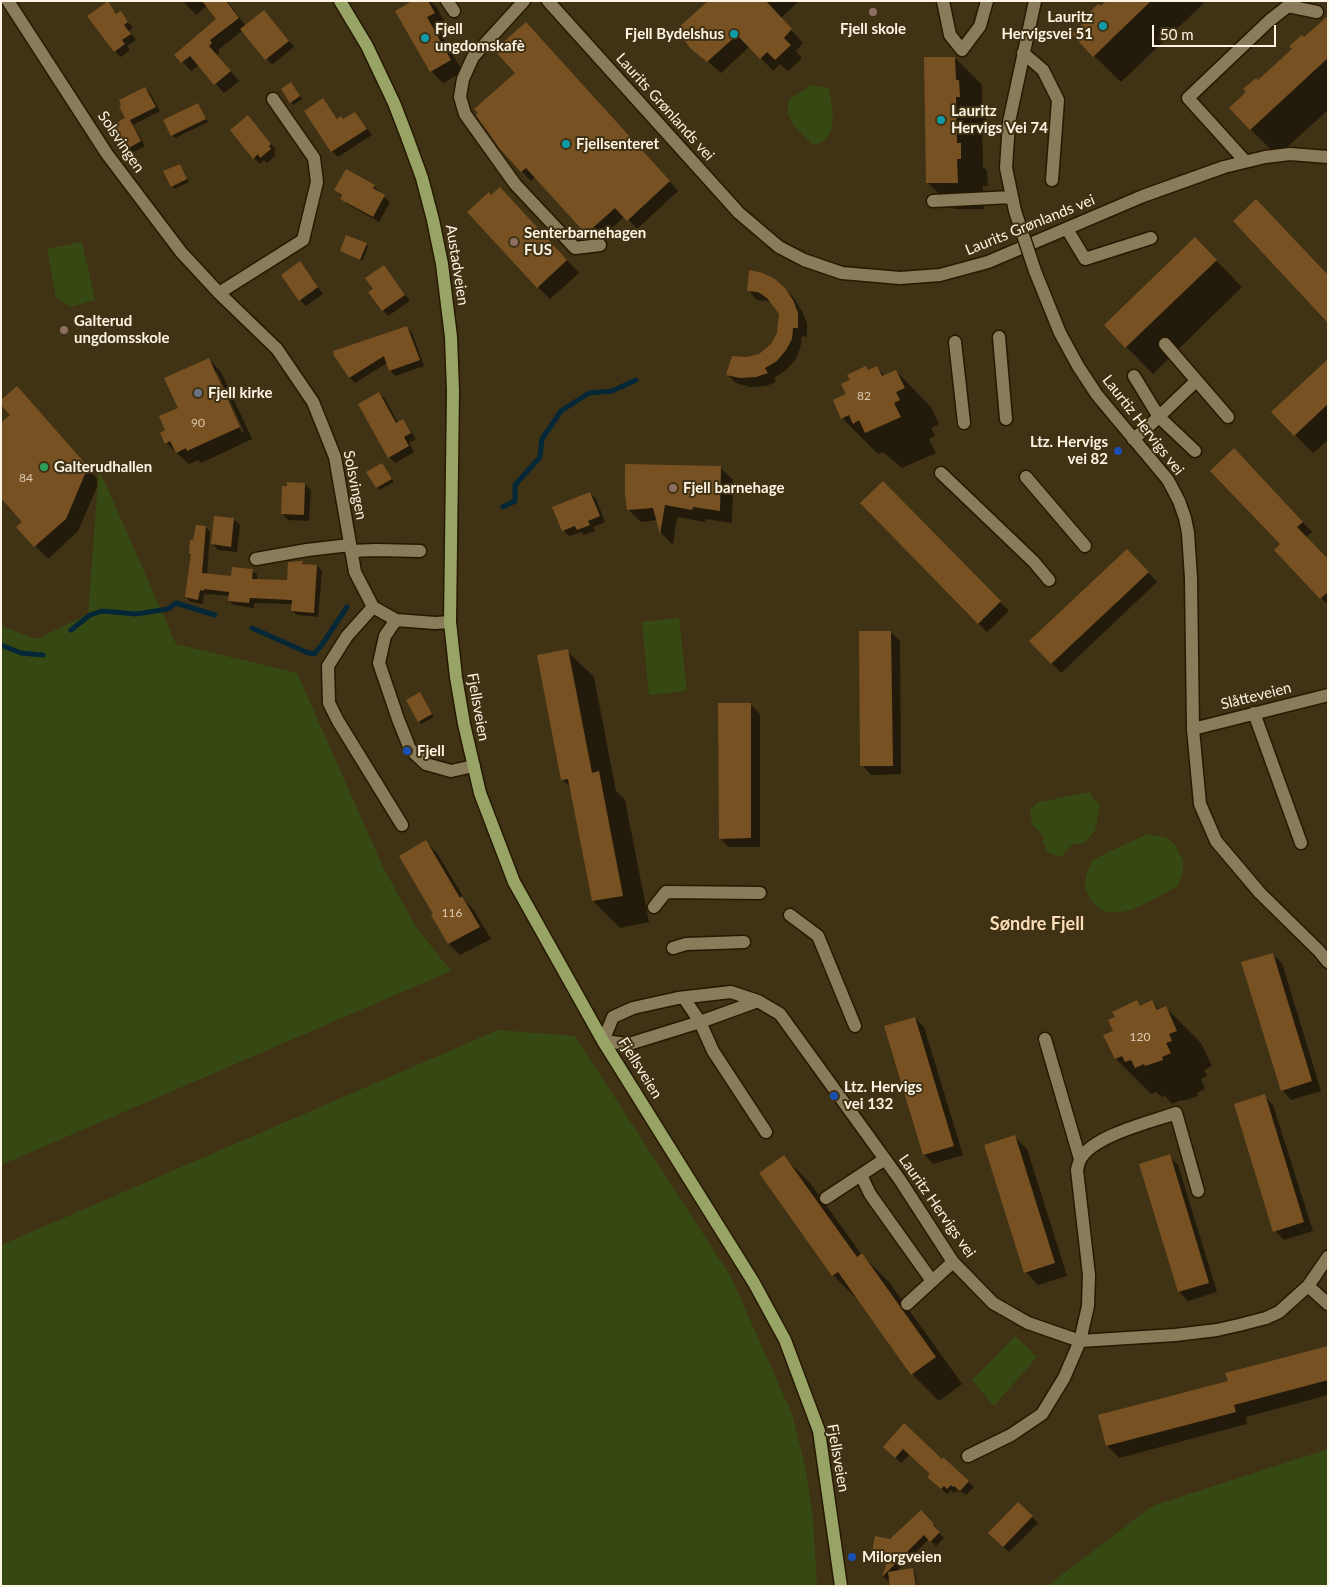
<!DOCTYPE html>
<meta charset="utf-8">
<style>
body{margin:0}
#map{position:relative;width:1329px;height:1587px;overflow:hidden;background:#403214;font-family:Lato,sans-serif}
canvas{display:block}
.frame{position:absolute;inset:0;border:2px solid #fdf4e3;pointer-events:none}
.scale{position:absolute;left:1152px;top:25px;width:124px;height:22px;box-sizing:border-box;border:2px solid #fdf4e3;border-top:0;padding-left:6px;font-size:15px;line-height:18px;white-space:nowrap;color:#fdf4e3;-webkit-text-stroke:4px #403214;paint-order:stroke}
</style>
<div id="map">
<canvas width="1329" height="1587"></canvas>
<div class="frame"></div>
<div class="scale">50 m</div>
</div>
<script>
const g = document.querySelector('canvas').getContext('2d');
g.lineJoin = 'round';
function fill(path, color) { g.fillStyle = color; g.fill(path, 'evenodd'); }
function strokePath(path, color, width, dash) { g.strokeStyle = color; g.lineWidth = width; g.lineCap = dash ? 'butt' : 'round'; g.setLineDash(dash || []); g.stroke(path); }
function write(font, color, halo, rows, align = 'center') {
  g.font = font + ' Lato,sans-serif'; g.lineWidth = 4; g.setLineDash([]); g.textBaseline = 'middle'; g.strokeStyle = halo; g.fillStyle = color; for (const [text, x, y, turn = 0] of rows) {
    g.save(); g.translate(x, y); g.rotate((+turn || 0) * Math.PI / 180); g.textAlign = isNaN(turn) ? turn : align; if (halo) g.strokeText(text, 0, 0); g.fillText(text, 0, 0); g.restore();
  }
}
fill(new Path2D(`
 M811,85L828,88C833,102 838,136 820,143C817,144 815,144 812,144L794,126L787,112L789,100Z
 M82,242L95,300L71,307L56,297L47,249Z
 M99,469L176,644L297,673L383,867L416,927L451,971L1,1165V626L37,639L88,614Z
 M679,618L687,691L649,695L642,622Z
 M1091,792L1093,798L1100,804L1095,831L1084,843L1072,845L1061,857L1048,853L1043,842L1044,836L1032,825L1030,810L1039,802Z
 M1147,834L1166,837L1175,845L1183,860V872L1178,886C1154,898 1111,930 1091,900C1081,885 1086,876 1092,860Z
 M498,1030L575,1036L731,1277L792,1414L805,1466L813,1518L817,1586H1V1245Z
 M1015,1336L1037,1357L994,1406L972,1380Z
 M1328,1449V1586H1047L1152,1506Z`), '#374913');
fill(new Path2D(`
 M183,1H227L246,26L270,18L294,47L272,65L243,30L218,50L220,52L217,55L239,81L224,93L199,65L191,71L176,55L218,19L207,6L196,15Z
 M415,1H430L437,8L447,26L439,30L463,72L443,83L431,71Z
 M707,1H799L781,18L803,43L796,51L802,58L788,71L780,64L773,71L750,46L721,73L691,47L708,3Z
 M1108,1H1206L1121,82L1094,56L1101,8Z
 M107,3L118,15L120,13L133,28L129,31L136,40L127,46L130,50L121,57L115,51Z
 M1328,29V110L1277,156L1230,108L1304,39Z
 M535,32L678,191L637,229L625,216L596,243L535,177L531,181L501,149L517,73Z
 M955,58L982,85V104L986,108V123H982L983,167L987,171L988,186H983L984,209H954L928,183Z
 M291,84L302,99L293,105L291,102Z
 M145,88L150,93L160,111L133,125L145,146L128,155L124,151L127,119Z
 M323,100L338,120H344L355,113L372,135L338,157L332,151L305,111Z
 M198,105L208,122L175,138L172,135Z
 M254,123L276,150L274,152L276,155L267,163L264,160L260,164L254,158Z
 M179,165L189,182L174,189L172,186Z
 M374,186L380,192L379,193L390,202L379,222L347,204L336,190Z
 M500,188L579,273L550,299L538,287L491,197Z
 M1195,239L1242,287L1153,374L1105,325Z
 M366,244L368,247L362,261L341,251Z
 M384,266L410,301L388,316L383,310L374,289Z
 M305,269L323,294L306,306L300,300Z
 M785,289L794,298L802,311L807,323V337L802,336L800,349L795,360L786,370L774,378L776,382L766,386L750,387L736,383L727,374L747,359L760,356L772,345L778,334L780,314L773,304L768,301L757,300L748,290Z
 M407,328L412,333L424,366L395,376L390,370L387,363L355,383L350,378L335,354Z
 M209,359L221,372L252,439L201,463L198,460L189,464L166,443L167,431ZM214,372H217L244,432L242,433Z
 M1328,360V440L1313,453L1295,435Z
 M866,367L869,371L877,368L885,376L896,371L931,407L939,424L931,428L935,436L929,439L936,453L902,468L883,452L878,454L842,418L834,401L848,395L851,380Z
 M379,393L385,399L398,423L403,421L408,427L416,439L409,443L414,452L395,463L389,457Z
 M29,400L97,479V487L78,531L48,559L18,527L24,522Z
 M1243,459L1312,532L1306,537L1328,561V605L1275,550L1281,544Z
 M382,464L394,482L379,490L368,473Z
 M720,467L733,480L732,523L705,519V522L677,517L673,545L661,533L658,520L641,522L628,509Z
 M883,483L1009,611L987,632L862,503Z
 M305,484L311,490L309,521L288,520L282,514Z
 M590,493L596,499L605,522L593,527L595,531L584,535L581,532L569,536L563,530Z
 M234,519L240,525L237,552L218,550L213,544Z
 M206,527L210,532L207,575L232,578L252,570L257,575V580L288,581L302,562L305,565L317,566L322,571L318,617L297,615L292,611L293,604L254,603V608L234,605L229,601L230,596L209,594V595L204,594L203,604L191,602L186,597L192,556L190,554L194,542Z
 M1136,559L1157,582L1061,673L1030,641Z
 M891,632L900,641L901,774L871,775L862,765Z
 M567,651L594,677L616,791L625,800L649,922L620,928L593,901L572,789L562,779Z
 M420,694L434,717L421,724L419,721Z
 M750,704L760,714V847H729L720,838Z
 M426,842L437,853L467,903L473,909L491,939L460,955L449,944L433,915L435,914Z
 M1272,954L1282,963L1321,1091L1291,1100L1282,1090Z
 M1137,1002L1141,1006L1152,1002L1160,1010L1166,1008L1201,1043L1212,1066L1204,1070L1207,1076L1201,1079L1205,1089L1197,1093L1198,1096L1182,1101L1181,1100L1172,1104L1165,1096L1162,1097L1156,1092L1151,1094L1116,1059L1115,1031Z
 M915,1018L924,1027L963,1155L933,1164L924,1154Z
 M1264,1096L1273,1105L1313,1231L1284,1240L1275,1231Z
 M1014,1137L1027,1149L1067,1276L1038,1285L1026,1272Z
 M1169,1156L1178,1165L1217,1292L1188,1301L1179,1292Z
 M784,1157L810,1183L862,1255L889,1282L962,1384L939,1401L912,1374L860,1302L833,1275L760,1173Z
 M1328,1347V1395L1246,1417L1247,1424L1119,1458L1107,1445L1229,1382Z
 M904,1425L974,1487L966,1495L961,1491L959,1492L957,1490L954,1493L951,1490L947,1494L934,1482L931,1474L910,1454L901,1463L884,1447Z
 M1018,1503L1038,1523L1009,1552L989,1533Z
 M921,1512L938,1529L937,1531L944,1538L936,1546L929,1539L896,1572L913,1569L915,1572L917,1586H891L890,1578L888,1581L883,1577L889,1559L878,1557L873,1552L891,1540Z`), '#0007');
strokePath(new Path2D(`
 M503,507L515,501V485L540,457L542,439L561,411L589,393L612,391L636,380
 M252,628L306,652L314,654L321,646L347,607
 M71,630L90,615L102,611L136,614L168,609L176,603L215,615
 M1,645L21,653L43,655`), '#042838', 5);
fill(new Path2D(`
 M108,1L116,14L121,11L128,22L124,25L131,34L122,40L125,44L114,52L87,16Z
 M202,1H226L239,18L210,40L212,43L209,46L231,71L214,85L190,56L181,63L174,55L216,19Z
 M412,1H428L435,13L427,17L451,60L430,72L395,11Z
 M708,1H766L792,29L784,38L791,45L775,60L767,52L760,59L737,35L707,62L690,48L677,29Z
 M1106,1H1151L1093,57L1072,34L1089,18L1087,15L1098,4L1101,6Z
 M264,10L289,41L265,60L240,29Z
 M1328,16V58L1250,130L1229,108L1246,92L1243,89L1256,78L1258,80L1292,49L1289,46L1302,35L1304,37Z
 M526,22L670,181L627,221L615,208L586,234L526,168L521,172L500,149L476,115L478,113L474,109L515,73L494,50Z
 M924,57H955L956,80H959L960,97H956L957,143H961V159H957L958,183H926Z
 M291,82L300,96L290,103L281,89Z
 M145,87L156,107L130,120L141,141L122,152L109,127L125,118L119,106L121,105L119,100Z
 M323,98L337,119L341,116L343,119L355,112L367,129L331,152L304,111Z
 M198,103L206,119L171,136L163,120Z
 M248,115L271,144L269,146L271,149L260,158L258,154L253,159L230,130Z
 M180,164L187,179L171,187L163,171Z
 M346,169L375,185L373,188L385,195L373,217L340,199L342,195L334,190Z
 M500,187L567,260L537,288L467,212L489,192L491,195Z
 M1256,199L1328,275V323L1233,221Z
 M346,235L367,243L360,260L340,251Z
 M1195,237L1217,260L1125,348L1104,325Z
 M300,261L318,287L299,301L281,275Z
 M384,265L405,295L382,311L368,292L373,289L365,278Z
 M749,270L763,273L775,279L785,288L793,300L798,313V328H793L792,339L786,350L777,361L765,368L768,373L756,377L740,378L726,375L732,356L747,357L759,354L771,344L777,333L779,314L767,298L758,292L747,291Z
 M407,326L420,360L389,371L384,356L349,378L333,354L334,353L333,351Z
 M209,358L240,427L187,451L186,448L176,453L170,441L165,444L160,433L165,430L159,416L178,408L164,378Z
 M1328,359V404L1294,436L1271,412Z
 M866,366L868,370L877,366L882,376L896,370L905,388L896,392L900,400L894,403L901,417L865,433L859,420L853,424L849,415L841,419L833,400L846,394L841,384L850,380L847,375Z
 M17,386L83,461L86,468L85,474L66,519L34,547L16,527L22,522L1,498V423L10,415L1,405V400Z
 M379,392L396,423L403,419L411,433L404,437L409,446L388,458L358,404Z
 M1234,448L1303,522L1297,527L1328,559V592L1320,599L1274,550L1280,544L1210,471Z
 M382,463L392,479L376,488L366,472Z
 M625,464L721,466L720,511L693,507L692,510L665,505L660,534L653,508L627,510L625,495Z
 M883,481L1001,601L978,624L860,503Z
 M287,482L305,483L304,515L281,514L282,486H287Z
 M590,492L600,516L588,521L590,525L577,530L575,526L562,531L552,507Z
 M214,516L234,518L231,547L211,544Z
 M196,525L206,526L202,573L231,576L232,567L253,569L252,579L287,580L288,562L303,561L302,564L317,565L314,613L291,611L292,600L250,598L249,603L228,601L229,592L204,589V591L200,590L198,600L185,597L191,554H189L190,540H193Z
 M1127,549L1149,572L1051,664L1029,641Z
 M859,631H891L893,766H860Z
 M568,649L592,773L599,771L623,896L592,901L568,779L561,780L537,655Z
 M420,692L432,714L418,722L406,700Z
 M718,703H751V838L719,839Z
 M426,840L460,898L462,896L480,927L448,944L431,915L433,914L399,856Z
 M1273,953L1312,1081L1281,1091L1241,962Z
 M1137,1000L1140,1006L1152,1000L1157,1010L1166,1006L1177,1031L1169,1034L1172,1041L1166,1043L1171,1053L1162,1057L1163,1060L1145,1066L1144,1064L1135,1068L1131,1060L1125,1062L1122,1056L1115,1059L1103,1035L1113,1031L1108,1020L1115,1017L1112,1012Z
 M915,1017L954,1146L923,1155L884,1026Z
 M1265,1094L1304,1222L1273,1232L1234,1104Z
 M1015,1135L1055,1263L1024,1273L984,1145Z
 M1170,1154L1209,1283L1178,1292L1139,1164Z
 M784,1155L857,1257L862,1253L936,1357L911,1375L838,1272L832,1276L759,1173Z
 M1328,1346V1380L1234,1405L1236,1412L1106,1446L1098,1415L1228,1381L1225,1373Z
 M904,1423L942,1459L943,1457L969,1481L960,1491L954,1486L953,1487L951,1485L947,1489L944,1486L941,1489L927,1477L930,1474L903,1449L895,1458L883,1447Z
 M1018,1502L1033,1516L1003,1547L988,1533Z
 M921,1510L934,1524L933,1525L940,1532L930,1542L924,1535L882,1577L889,1556L872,1552L875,1536L890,1539Z
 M913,1568L916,1586H890L888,1572Z`), '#785122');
const minor = new Path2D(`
 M8,1L107,154L181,252L219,293L277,349L313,402L335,457L355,572L373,607L396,620L435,623L450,622
 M447,1L454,11
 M524,1L473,57L463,79L460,97L465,114L515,184L575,248L600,245
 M548,1L739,213L779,247L804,260L842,273L900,278L940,275L988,262L1143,196L1224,167L1265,157L1290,154L1328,157
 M943,1L950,35L962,50L980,26L987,1
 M1023,53L1043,70L1058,100L1052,180
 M1245,161L1188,98L1269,21L1288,6L1317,12
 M933,201L1012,197
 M1015,211L1006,168L1009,122L1035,1
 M1067,229L1085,259L1151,238
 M1035,271L1060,333L1078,366L1097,395L1168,480L1179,501L1185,518L1188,533L1191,578L1193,729L1200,804L1216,841L1260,893L1319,951L1328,962
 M219,293L303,240L317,182L314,158L273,99
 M999,337L1006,419
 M955,342L964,423
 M1165,344L1228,417
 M1134,376L1159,417L1195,451
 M1133,439L1146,429L1196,381
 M941,473L1034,562L1049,580
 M1026,477L1085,546
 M351,551L376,550L420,551
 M256,559L307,550L350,545
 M373,607L347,636L328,666L329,703L338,721L402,825
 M396,620L385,636L379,663L398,719L410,749L426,764L451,771L474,766
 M1254,713L1301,843
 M1193,729L1328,695
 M654,907L666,892L760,893
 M790,915L818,936L855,1026
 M673,948L686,944L744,942
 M684,998L700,1022L713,1051L766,1132
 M758,1001L700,1022L629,1044L603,1041L613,1017L633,1008L678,998L731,992L758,1001L780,1014L900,1180L953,1262L993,1303L1028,1323L1080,1341L1175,1335L1217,1330L1239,1325L1266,1318L1279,1312L1308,1286L1328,1257
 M1045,1039L1080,1159
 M861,1175L870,1194L932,1281
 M826,1198L885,1159
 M1308,1286L1328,1304
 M907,1304L953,1262
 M968,1456L1011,1435L1042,1414L1064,1378L1080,1341L1088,1306L1089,1275L1077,1170C1078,1166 1079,1161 1081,1158C1095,1135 1151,1122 1176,1113L1198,1191`);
const major = new Path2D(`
 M340,1L367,46L394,103L406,134L422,178L433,220L442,264L451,337L453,391L450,622L456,677L464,724L480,793L514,882L603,1041L754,1283L785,1340L819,1431L841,1586`);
strokePath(minor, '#261900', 15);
strokePath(major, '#261900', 15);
strokePath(minor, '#8a7b5b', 12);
strokePath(major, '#98a466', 12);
const minorBridge = new Path2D(`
 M1015,211L1035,271`);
strokePath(minorBridge, '#261900', 15, []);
strokePath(minorBridge, '#8a7b5b', 12);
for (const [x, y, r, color] of [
 [873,12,5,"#8d6e63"],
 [1103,26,5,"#0f9aa8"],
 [734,34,5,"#0f9aa8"],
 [425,38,5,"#0f9aa8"],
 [941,120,5,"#0f9aa8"],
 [566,144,5,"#0f9aa8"],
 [514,242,5,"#8d6e63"],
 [64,330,5,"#8d6e63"],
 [198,393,5,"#6b7280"],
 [1118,451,5,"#1a4fb4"],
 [44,467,5,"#2e9e5b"],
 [673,488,5,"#8d6e63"],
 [407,751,5,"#1a4fb4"],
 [834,1096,5,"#1a4fb4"],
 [852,1557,5,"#1a4fb4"]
]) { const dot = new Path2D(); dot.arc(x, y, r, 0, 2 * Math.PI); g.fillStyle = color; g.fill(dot); strokePath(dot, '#403214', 2); }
write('12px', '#dccbb3', null, [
 ["82",864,396],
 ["90",198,423],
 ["84",26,478],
 ["116",452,913],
 ["120",1140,1037]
]);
write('bold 15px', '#fdf4e3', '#403214', [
 ["Lauritz",1093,17,"right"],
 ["Hervigsvei 51",1093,34,"right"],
 ["Fjell",435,29],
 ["ungdomskafè",435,46],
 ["Fjell skole",873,29,"center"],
 ["Fjell Bydelshus",724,34,"right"],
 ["Lauritz",951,111],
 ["Hervigs Vei 74",951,128],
 ["Fjellsenteret",576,144],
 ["Senterbarnehagen",524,233],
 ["FUS",524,250],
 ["Galterud",74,321],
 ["ungdomsskole",74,338],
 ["Fjell kirke",208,393],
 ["Ltz. Hervigs",1108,442,"right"],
 ["vei 82",1108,459,"right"],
 ["Galterudhallen",54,467],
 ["Fjell barnehage",683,488],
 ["Fjell",417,751],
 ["Ltz. Hervigs",844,1087],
 ["vei 132",844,1104],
 ["Milorgveien",862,1557]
], 'left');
write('15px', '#fdf4e3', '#403214', [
 ["Laurits Grønlands vei",665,107,48],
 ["Solsvingen",121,142,56],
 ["Laurits Grønlands vei",1030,225,-22],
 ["Austadveien",457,265,81],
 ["Laurtiz Hervigs vei",1143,425,52],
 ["Solsvingen",355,485,79],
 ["Slåtteveien",1256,696,-14],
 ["Fjellsveien",478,707,80],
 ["Fjellsveien",640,1068,58],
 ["Lauritz Hervigs vei",937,1206,55],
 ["Fjellsveien",838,1458,80]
]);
write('bold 18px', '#fcdeb8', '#403214', [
 ["Søndre Fjell",1037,924]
]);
</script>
